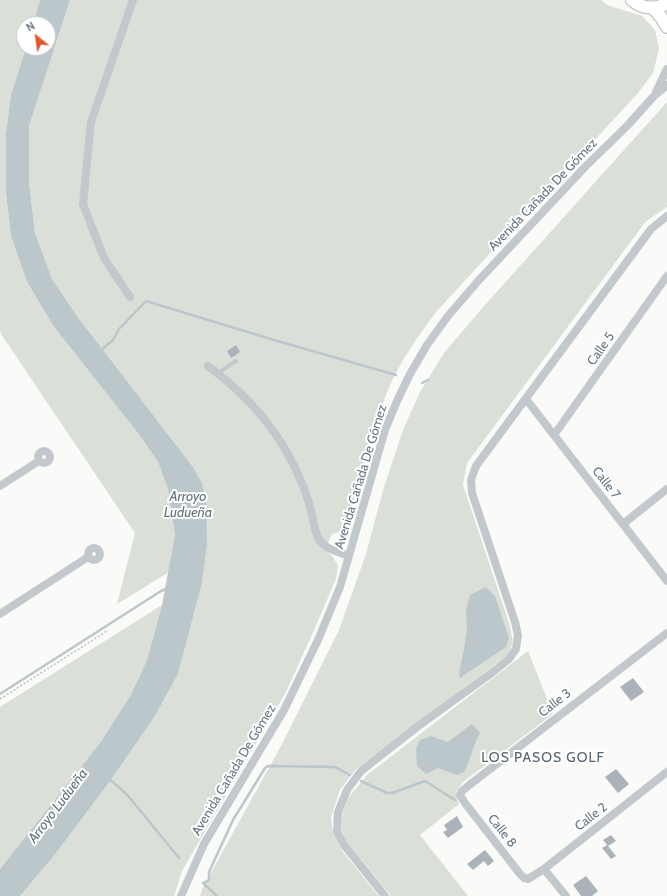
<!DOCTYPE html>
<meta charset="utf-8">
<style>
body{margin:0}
#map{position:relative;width:667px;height:896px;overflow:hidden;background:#fafaf8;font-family:Cabin,sans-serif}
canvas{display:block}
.north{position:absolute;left:16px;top:16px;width:40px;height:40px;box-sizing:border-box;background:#fff;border:1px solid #c1c8cd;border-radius:50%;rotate:330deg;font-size:11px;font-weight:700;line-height:16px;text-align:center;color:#657683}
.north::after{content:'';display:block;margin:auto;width:14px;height:18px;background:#e4572e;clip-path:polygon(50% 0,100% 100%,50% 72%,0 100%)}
</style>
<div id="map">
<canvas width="667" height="896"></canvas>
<div class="north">N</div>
</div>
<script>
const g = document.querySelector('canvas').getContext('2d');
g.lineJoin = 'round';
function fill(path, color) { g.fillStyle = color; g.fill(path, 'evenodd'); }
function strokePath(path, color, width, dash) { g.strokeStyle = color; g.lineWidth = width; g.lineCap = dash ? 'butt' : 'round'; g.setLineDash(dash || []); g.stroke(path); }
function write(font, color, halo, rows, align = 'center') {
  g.font = font + ' Cabin,sans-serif'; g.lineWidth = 4; g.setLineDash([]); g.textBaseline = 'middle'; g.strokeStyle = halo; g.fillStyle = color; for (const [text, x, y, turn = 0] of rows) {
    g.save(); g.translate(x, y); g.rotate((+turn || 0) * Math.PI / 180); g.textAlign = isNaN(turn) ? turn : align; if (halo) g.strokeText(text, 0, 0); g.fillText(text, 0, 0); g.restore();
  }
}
fill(new Path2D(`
 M0,0H40L33,24H24V48H26L11,94L6,133V193L11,236L27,282L54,327L141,437L158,462L168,489L175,535L169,572L117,604L135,533L1,334L0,330Z
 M70,0H601L607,5L642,16L655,30L659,49L653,73L638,93L436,312C417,338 398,364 386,395C369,438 361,485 344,529L339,532L332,534L325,550L333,557L338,566L336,579L311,637L286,692L182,871L174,896H20L53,857L108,784L155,716L178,674L202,583L207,545L202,483L193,467L77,316L52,279L35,233L29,182V126Z
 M667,102V207L646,221L467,463L463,485L509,623L513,642L508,655L356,769L340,790L331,817L333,834L343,852L379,896H200L202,889L282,744L339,630L366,554L384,487L403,430L420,392L444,353L485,305Z
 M162,605L147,660L131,696L100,743L0,869V707Z
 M528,651L553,714L463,782L456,792L459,804L420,835L468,896H391L346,841L341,829L343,811L349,797L367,775Z`), '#dadfd7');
fill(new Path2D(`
 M40,0H70L29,126V182L35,233L52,279L77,316L193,467L202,483L206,503L207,545L202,583L178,674L155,716L108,784L53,857L20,896H0V869L100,743L131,695L147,660L162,605L175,535L168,489L158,462L141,437L54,327L27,282L11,236L6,193V133L11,94L26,48H48V24H33Z
 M486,587L495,596L509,638L506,647L460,678L459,672L464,650L467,629L466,611L470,595Z
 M472,724L480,733C473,745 471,759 464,772L457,775L438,768L426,774L417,766L416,749L420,740L431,736L448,742Z`), '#bbc7cb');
strokePath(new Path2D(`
 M100,351L113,340L119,329L146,301L274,340L396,375
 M422,383L428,380
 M0,694L161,591L166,589
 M109,779L120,788L129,797L179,858
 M361,781L387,793H392L425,781L455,800
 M217,896L203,883L209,880V872L233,820L265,768L268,766L335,767L350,775`), '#bbc7cb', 2.5);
fill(new Path2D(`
 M236,345L240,352L231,358L227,351Z
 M633,678L644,692L631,701L620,687Z
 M616,769L629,784L618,793L605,777Z
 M457,816L463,827L448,838L443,832L447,830L444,825Z
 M611,835L616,841L608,846L616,856L611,859L602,848L607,845L603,840Z
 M485,850L494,861L488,866L484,861L473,870L467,864Z
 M586,876L598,891L592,896H581L573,885Z`), '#aab3b9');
const secondary = new Path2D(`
 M632,0C642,9 656,10 667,3
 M653,8L661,17L667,27`);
strokePath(secondary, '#b3babf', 14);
strokePath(new Path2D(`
 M0,699L107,631`), '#bbbfc2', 1.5, [2, 2]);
strokePath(new Path2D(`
 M218,373L236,361`), '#c3c8cc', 4);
strokePath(new Path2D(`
 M656,92L667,69
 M130,297L104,258L83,204L91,122L133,0
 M208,366C251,398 283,435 303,486C305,491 307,497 309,503C313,515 313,530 320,541C327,550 339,552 349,556
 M526,399L667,581
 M554,435L667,276
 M38 457a6 6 0 1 1 12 0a6 6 0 1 1-12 0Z
 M0,486L39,461
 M623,524L667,489
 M88 554a6 6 0 1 1 12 0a6 6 0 1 1-12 0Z
 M0,614L88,557
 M667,633L468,786L462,791L460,795L465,803L520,874L524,878L528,879L544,869L667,772
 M544,869L566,896
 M181,896L204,844L284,710L318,640L340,587L385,430L397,401L410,374L427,345L448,316L479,280L585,167L627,126L654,96L667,85
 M385,896L344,845L337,832L338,812L347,790L361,771L417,727L493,672L509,659L516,649L518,635L515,622L472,493L471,480L476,466L651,229L667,216`), '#c3c8cc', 8);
strokePath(secondary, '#fff', 12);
write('13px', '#657683', '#fff', [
 ["Avenida Cañada De Gómez",543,195,-46],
 ["Calle 5",601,349,-55],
 ["Avenida Cañada De Gómez",361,477,-73],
 ["Calle 7",606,483,52],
 ["Calle 3",555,703,-38],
 ["Avenida Cañada De Gómez",234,770,-59],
 ["Calle 2",591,817,-38],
 ["Calle 8",502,831,52]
]);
write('italic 14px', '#60757c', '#fff', [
 ["Arroyo",188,497],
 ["Ludueña",188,513],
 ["Arroyo Ludueña",58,806,-53]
]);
g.letterSpacing = '1px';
write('14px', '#57646e', '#fff', [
 ["LOS PASOS GOLF",543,758]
]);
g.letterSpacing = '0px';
</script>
